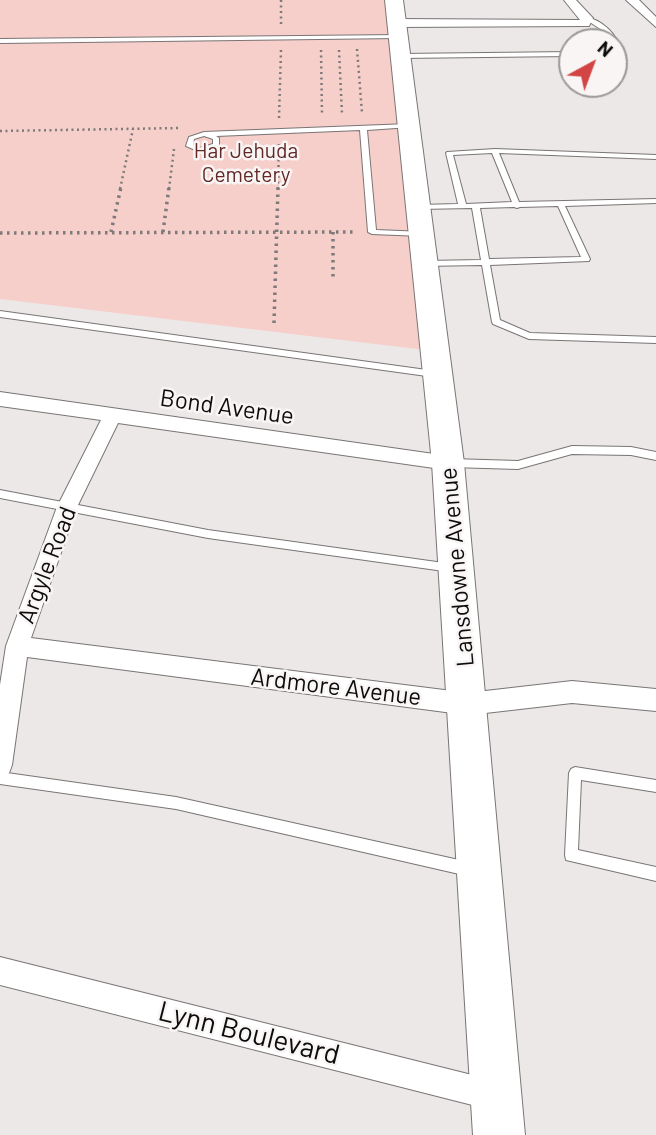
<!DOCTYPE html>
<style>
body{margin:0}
#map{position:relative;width:656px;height:1135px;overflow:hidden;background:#ece8e7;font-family:Barlow,sans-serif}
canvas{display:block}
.north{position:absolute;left:558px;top:28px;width:70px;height:70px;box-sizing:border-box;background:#faf5f5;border:2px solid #9b9898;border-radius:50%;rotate:41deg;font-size:19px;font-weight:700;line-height:28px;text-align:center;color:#0d0c0c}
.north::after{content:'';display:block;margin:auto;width:24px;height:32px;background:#d34444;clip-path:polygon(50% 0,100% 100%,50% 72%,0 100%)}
</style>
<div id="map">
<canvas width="656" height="1135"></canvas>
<div class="north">N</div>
</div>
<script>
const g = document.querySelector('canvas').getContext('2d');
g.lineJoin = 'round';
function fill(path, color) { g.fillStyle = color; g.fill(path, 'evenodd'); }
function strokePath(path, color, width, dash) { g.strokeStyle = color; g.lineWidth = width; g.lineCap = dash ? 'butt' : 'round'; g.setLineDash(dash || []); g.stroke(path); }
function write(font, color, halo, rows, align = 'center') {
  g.font = font + ' Barlow,sans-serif'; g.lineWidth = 5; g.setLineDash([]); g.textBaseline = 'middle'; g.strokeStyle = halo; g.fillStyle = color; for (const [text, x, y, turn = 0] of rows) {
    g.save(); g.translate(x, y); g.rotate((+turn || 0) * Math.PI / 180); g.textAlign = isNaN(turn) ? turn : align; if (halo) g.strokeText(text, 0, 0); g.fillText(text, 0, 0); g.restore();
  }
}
fill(new Path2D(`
 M0,0H393L434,351L0,299Z`), '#f6ceca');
const lane = new Path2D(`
 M585,17C601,19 619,35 620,51L614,54V42H612L605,32L585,19Z
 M400,35V37L398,38L0,43V39Z
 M572,52V56L400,58L397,56L400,54Z
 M409,124L411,125V127L367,130L376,230L425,232V236H422L372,234L368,232L360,130L216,136L219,138V146L200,152L186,146L189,137L204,132ZM204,136L213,139V144L200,148L193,145L194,139Z
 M495,149L656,155V159L499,153L519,202L656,199V203L565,206L590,259L589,261L490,265L500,320L530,333L656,337V343L529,339L493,324L492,322L482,265L422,266V262L425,261L481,260L472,208L419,209L415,207L419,205L458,204L446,153L447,152ZM492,153L512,202L466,204L453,155ZM558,206L581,257L489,259L480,208L514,207L517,208L520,207Z
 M0,311L434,371L438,374L434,377L0,317Z
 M572,446L631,447L656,452V460L631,455L572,454L518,469L451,467L446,463L451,459L518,461Z
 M0,490L208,530L451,564L455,565L456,568L455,571L451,572L208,538L0,498Z
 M575,767L656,780V792L581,780L578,850L656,867V881L566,860L565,855L569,773L571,769Z
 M0,772L176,797L468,862L473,864L475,869L473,874L468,876L176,809L0,784Z`);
const street = new Path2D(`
 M564,0H576L591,16L593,18L589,26L396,27L390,23L396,19L580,20Z
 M626,0H639L656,17V27Z
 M0,392L448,456L455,458L458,463L455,468L448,470L118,423L77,507L31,638L468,693L572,681L656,689V711L572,703L468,715L27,657L12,765L9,773L0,777V685L6,646L57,507L101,420L0,406Z
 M0,957L496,1081L507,1085L511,1096L507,1107L496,1111L0,985Z`);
const primary = new Path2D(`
 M385,0H403L464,463L525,1135H473L432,463Z`);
strokePath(lane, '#797575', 2);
strokePath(street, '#797575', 2);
strokePath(primary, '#797575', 2);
strokePath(new Path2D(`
 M281,0V24
 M357,49L362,113
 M321,50L322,115
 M339,50L342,114
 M279,118L281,50
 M0,131L181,128
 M120,189L133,129
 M169,189L174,149
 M278,189L279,144`), '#7d7a7a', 2.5, [2, 3.5]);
strokePath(new Path2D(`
 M111,232L121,187
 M163,232L169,187
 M333,232V279
 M0,233L356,232
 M274,323L278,187`), '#7d7a7a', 3.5, [2.5, 4.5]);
fill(lane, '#fff');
fill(street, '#fff');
fill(primary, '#fff');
write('21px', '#612826', '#faf5f5', [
 ["Har Jehuda",246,151],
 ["Cemetery",246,175]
]);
write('24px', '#0d0c0c', '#faf5f5', [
 ["Bond Avenue",227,407,8],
 ["Argyle Road",47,565,-69],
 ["Lansdowne Avenue",457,567,-95],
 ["Ardmore Avenue",336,687,7]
]);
write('28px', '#0d0c0c', '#faf5f5', [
 ["Lynn Boulevard",249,1033,14]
]);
</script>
